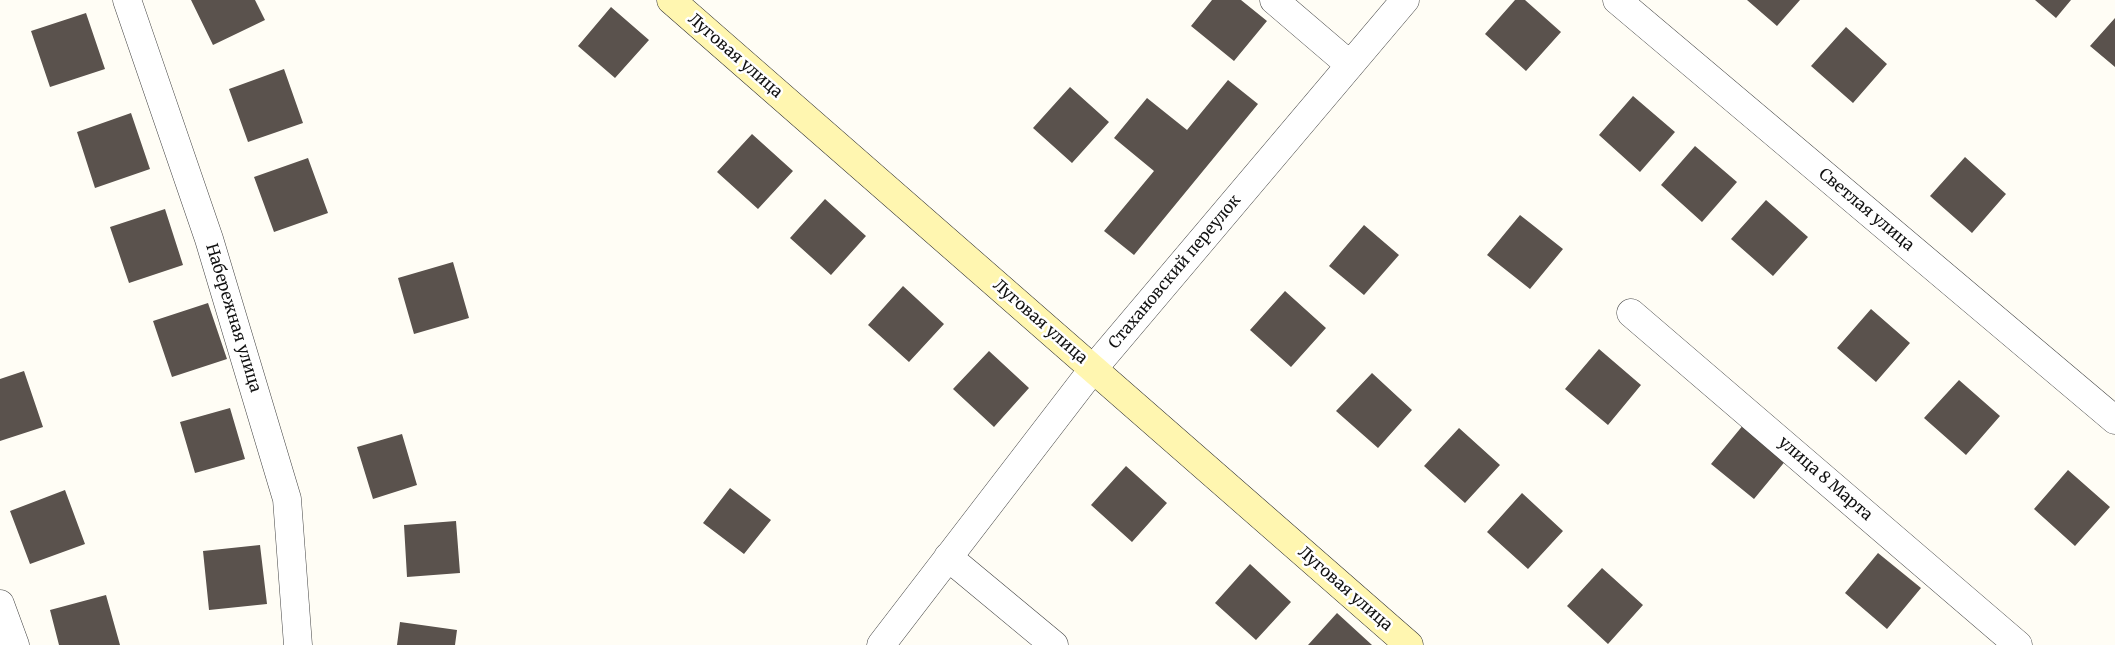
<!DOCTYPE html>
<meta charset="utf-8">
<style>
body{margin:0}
canvas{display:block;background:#fffdf5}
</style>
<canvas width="2115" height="645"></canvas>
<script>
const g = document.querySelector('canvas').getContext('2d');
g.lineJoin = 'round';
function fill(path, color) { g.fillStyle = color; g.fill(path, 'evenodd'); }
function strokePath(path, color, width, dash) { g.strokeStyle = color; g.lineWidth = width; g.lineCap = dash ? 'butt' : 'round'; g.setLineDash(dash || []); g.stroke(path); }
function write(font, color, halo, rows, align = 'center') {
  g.font = font + ' Merriweather,serif'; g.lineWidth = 5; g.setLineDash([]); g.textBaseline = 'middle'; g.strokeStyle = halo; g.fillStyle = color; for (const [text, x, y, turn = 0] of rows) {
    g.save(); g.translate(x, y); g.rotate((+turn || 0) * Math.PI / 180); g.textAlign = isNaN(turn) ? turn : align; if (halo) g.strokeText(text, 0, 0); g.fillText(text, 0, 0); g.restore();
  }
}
fill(new Path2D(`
 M191,0H255L265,20L213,45Z
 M1212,0H1241L1267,21L1234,61L1191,26Z
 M1515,0H1525L1561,32L1526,71L1485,34Z
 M1747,0H1800L1777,26Z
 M2035,0H2071L2056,18Z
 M611,7L649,40L615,78L578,46Z
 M86,13L105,69L50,87L31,31Z
 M2115,18V67L2090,46Z
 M1846,27L1887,64L1853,103L1811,66Z
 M284,69L303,123L248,142L229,89Z
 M1228,80L1258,104L1134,255L1104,231L1154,171L1114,138L1147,98L1187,130Z
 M1070,87L1109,122L1072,163L1033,128Z
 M1633,96L1675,132L1640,172L1599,135Z
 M131,113L150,169L95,188L77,132Z
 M752,134L793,171L758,209L717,172Z
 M1695,146L1737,182L1702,222L1661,185Z
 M1965,157L2006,194L1972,233L1930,196Z
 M308,158L328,213L274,232L254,177Z
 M825,199L866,236L831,275L790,238Z
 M1766,200L1808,237L1773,276L1731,239Z
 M165,209L183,265L129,283L110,227Z
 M1520,215L1563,249L1530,289L1487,255Z
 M1364,225L1399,255L1364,295L1329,266Z
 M453,262L469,318L414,334L398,278Z
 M903,286L944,324L909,362L868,325Z
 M1285,291L1326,328L1291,367L1250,330Z
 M208,303L227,359L172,377L153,321Z
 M1871,309L1910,343L1876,382L1837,348Z
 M1599,349L1641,385L1608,425L1565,389Z
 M989,351L1029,388L994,427L953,389Z
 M24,371L43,427L0,441V379Z
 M1372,373L1412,410L1378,448L1336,411Z
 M1959,380L2000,416L1966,455L1924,418Z
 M230,408L245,459L195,473L180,422Z
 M1744,424L1787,459L1754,499L1711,464Z
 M1459,428L1500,465L1465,503L1424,466Z
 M402,434L417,485L373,499L357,447Z
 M1126,466L1167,503L1132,542L1091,505Z
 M2068,470L2110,507L2075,546L2034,509Z
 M730,488L771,520L744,554L703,523Z
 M65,490L85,544L30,564L10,511Z
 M1522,493L1563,531L1528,569L1487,532Z
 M456,521L460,573L407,577L404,525Z
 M260,545L267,604L209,610L203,551Z
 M1878,553L1921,588L1887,629L1845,593Z
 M1250,564L1291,602L1256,640L1215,603Z
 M1602,568L1643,605L1608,644L1567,606Z
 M106,595L120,645H59L50,610Z
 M1337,613L1372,645H1308Z
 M400,622L457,630L455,645H397Z`), '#5a524d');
const street = new Path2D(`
 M127,0L209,239L287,499L298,645
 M1274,0L1350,65
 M1617,0L2115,420
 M1631,313L2018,645
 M948,557L1054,645
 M0,604L15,645
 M881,645L1093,369L1405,0`);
const secondary = new Path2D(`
 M671,0L1409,645`);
strokePath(street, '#444', 29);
strokePath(secondary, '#333', 29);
strokePath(street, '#fff', 28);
strokePath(secondary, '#fff6b0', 28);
write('16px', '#111', '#fff', [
 ["Луговая улица",735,56,41],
 ["Светлая улица",1866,210,40],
 ["Стахановский переулок",1175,272,-50],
 ["Набережная улица",233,318,73],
 ["Луговая улица",1040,322,41],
 ["улица 8 Марта",1825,479,41],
 ["Луговая улица",1345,589,41]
]);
</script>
